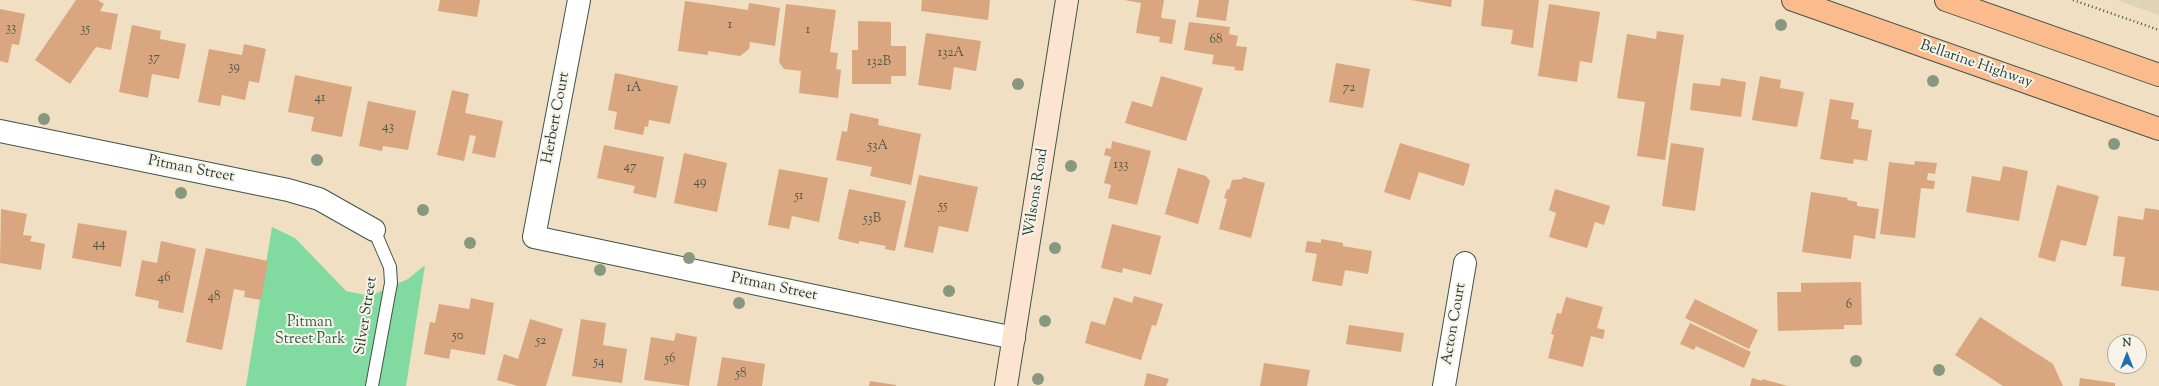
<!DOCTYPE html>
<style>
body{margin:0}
#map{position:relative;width:2159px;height:386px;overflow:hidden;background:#f0dfc2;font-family:"Sorts Mill Goudy",serif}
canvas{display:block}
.north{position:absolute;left:2107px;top:334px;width:40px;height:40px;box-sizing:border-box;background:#f7f3e8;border:1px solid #a1aaa0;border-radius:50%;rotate:0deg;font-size:11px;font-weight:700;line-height:16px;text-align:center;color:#1f3d34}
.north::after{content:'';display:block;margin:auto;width:14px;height:18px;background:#1f6fb2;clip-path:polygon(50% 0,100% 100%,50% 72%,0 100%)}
</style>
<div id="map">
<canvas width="2159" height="386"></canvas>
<div class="north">N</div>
</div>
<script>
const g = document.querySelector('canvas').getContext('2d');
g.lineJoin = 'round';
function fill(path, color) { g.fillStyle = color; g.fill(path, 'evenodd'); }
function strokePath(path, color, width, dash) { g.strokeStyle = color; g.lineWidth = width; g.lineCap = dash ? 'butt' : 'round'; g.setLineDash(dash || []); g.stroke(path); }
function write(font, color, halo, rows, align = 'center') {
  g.font = font + ' "Sorts Mill Goudy",serif'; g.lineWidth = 4; g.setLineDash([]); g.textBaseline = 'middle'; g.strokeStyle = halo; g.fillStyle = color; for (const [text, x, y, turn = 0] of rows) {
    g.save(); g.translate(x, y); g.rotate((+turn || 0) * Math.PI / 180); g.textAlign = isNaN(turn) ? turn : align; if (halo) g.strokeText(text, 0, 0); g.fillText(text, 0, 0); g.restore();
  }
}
fill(new Path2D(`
 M2117,0H2159V15Z`), '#dfd4b5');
fill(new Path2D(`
 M272,227L295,238L346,291L370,296L408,279L425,265L406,386H246Z`), '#81daa0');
fill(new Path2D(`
 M76,0H98L104,4L100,11L118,14L111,50L96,47L70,84L35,60Z
 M440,0H480L477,17L438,11Z
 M922,0H990L988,20L921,11Z
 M1124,0H1164L1161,18L1176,20L1172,44L1159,42L1160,37L1136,33L1141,3Z
 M1199,0H1229L1226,21L1196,17Z
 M1411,0H1452L1451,7Z
 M1484,0H1539L1533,48L1511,44L1513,30L1481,26Z
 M685,1L748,10L749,3L780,8L775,46L750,42L749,49L740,56L708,51V55L678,51Z
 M786,4L836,10L830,52L838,53L836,69L841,70L838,98L799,93L801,71L784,69L779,62Z
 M1549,4L1600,12L1592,63L1580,61L1577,82L1538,76Z
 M0,9L25,14L19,45L12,44L8,63L0,61Z
 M858,21L891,22V46H906V76H891V84H852V50H858Z
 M1189,22L1230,27L1229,34L1238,36L1236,46L1247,47L1243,71L1234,70L1235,67L1212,64L1214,55L1184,50Z
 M132,25L161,31L160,39L186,44L179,79L152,74L148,98L119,92Z
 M1657,31L1684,35L1665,160L1637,156L1645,102L1617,98L1627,34L1656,39Z
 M926,33L981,41L976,71L954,67L951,90L918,85Z
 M244,44L266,49L259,83L249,81L245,100L222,95L220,106L198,102L209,49L242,55Z
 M1336,63L1370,69L1363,108L1329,102Z
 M615,73L678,86L670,124L649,120L648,127L645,126L643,135L614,129L617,112L608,110Z
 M295,75L352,87L342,137L311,131L314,117L288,112Z
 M1161,76L1203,88L1186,141L1125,123L1132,101L1152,107Z
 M1760,76L1781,80L1780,88L1804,92L1797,127L1752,120Z
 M1721,78L1746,82L1741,117L1690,110L1693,83L1720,86Z
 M452,90L469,94L465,113L503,121L495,158L472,153L476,136L470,135L464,161L437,155Z
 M1830,99L1854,103L1851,119L1859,120L1858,128L1872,130L1867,161L1854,159L1853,164L1820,159Z
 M368,101L416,111L408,150L383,146L382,151L359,146Z
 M850,113L879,119L878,125L921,134L911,185L870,176L872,167L836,160L842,131L847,132Z
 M1112,141L1151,151L1137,205L1108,198L1111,185L1104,183L1111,157L1104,155L1106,148L1111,149Z
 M1400,143L1470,164L1464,186L1419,172L1410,200L1384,192Z
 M1671,143L1704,148L1695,211L1662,206Z
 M604,145L664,157L656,198L633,193L635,186L597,178Z
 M684,153L727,163L717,212L674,203Z
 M1915,161L1937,163L1935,174L1928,173L1927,180L1935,181L1934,189L1921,188L1915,238L1880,234L1889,162L1914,165Z
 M2003,166L2028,171L2019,221L1966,212L1972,176L2000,181Z
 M1178,168L1206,176L1210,181L1198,224L1165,214Z
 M779,169L828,178L819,222L792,216L789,229L768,225Z
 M919,175L978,187L968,232L939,226L933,253L904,247Z
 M1243,177L1265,183L1251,238L1219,229L1227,199L1224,198L1227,189L1229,190L1232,180L1242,179Z
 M2057,185L2099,196L2086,246L2061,240L2055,262L2038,257Z
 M849,189L906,201L895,251L885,249L886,246L859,241V244L838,239Z
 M1555,189L1610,206L1604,225L1595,222L1587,248L1549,237L1556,213L1549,210Z
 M1811,192L1848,198L1847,200L1857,202V206L1879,209L1875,239L1854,235L1851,259L1802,252Z
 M2145,208L2159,210V291L2121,286L2125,257L2113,256L2118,216L2143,220Z
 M1,209L27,214L23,235L32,236L30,241L45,244L41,270L0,263Z
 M78,223L127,231L121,267L72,258Z
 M1112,224L1161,236L1151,275L1123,268L1122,273L1101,268Z
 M1321,239L1343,243V246L1372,251L1368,274L1345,270L1342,286L1312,281L1317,254L1305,252L1307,241L1321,243Z
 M161,241L196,249L183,313L158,308L159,301L135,296L142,260L157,263Z
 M206,248L268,261L261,300L244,297L245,291L234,289L222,350L186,342Z
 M1861,282L1862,325H1844V329L1778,331L1777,292H1801V283Z
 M1134,296L1163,304L1156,326L1152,325L1141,360L1085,343L1091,321L1105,325L1114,297L1132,303Z
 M1566,297L1603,307L1597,328L1605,330L1603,339L1591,336L1583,367L1548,358L1554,335L1551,334L1557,313L1561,314Z
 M471,298L494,303L485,355L451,349L449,359L424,354L430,322L435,323L439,304L469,309Z
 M1695,299L1758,330L1749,349L1685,318Z
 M1980,317L2053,364L2063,386H2003L1955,355Z
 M530,319L563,329L546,386H518L497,380L504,354L518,359Z
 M581,319L606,323L603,345L627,349L622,383L572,376Z
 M1690,323L1751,352L1744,368L1696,346L1694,350L1680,344Z
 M1349,325L1404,333L1401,352L1346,344Z
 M676,333L697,337L689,386L644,380L651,337L674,341Z
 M722,357L765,364L762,386H717Z
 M1264,363L1310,370L1307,386H1260Z
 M1147,373L1169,379L1166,386H1144Z
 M1752,378L1762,381V379L1788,386H1750Z
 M2080,378L2115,383V386H2079Z
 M870,381L896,385V386H869Z`), '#d9a680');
const lane = new Path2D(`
 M372,386L391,283L390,267L374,230`);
const street = new Path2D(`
 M579,0L534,237L1014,338
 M0,131L288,190L319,199L374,230
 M1444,386L1465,263`);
const secondary = new Path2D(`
 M1006,386L1067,0`);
const highway = new Path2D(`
 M1793,0L2159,129
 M1946,0L2159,75`);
strokePath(lane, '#3e5549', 14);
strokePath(street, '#3e5549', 24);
strokePath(secondary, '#3e5549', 24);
strokePath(highway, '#3e5549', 24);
strokePath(new Path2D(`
 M2073,0L2159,30`), '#3e5549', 2.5, [1, 3]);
strokePath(lane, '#fff', 12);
strokePath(street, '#fff', 22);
strokePath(secondary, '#fde4d1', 22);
strokePath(highway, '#fbbb8c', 22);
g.fillStyle = '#889780';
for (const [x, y] of [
 [1781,25],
 [1933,81],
 [1018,84],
 [44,119],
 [2114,144],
 [317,160],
 [1071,166],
 [181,193],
 [423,210],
 [470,243],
 [1055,248],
 [689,258],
 [600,270],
 [949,291],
 [739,303],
 [1045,321],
 [1856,361],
 [1939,370],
 [1038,379]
]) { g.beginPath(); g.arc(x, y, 6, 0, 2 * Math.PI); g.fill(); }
write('13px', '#4e5747', null, [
 ["1",730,26],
 ["33",11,29],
 ["35",85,30],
 ["1",808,31],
 ["68",1216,41],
 ["132A",951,54],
 ["37",154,59],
 ["132B",879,63],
 ["39",234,68],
 ["1A",634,89],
 ["72",1349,89],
 ["41",320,99],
 ["43",388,128],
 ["53A",878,147],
 ["133",1121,166],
 ["47",630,168],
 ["49",700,183],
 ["51",799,197],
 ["55",943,207],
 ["53B",872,220],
 ["44",99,245],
 ["46",164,279],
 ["48",214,298],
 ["6",1849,306],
 ["50",458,337],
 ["52",541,342],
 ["56",670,360],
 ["54",599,363],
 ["58",741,375]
]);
write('15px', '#1f3d34', '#f7f3e8', [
 ["Bellarine Highway",1976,65,19],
 ["Herbert Court",557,118,-79],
 ["Pitman Street",191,170,11],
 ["Wilsons Road",1037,193,-81],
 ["Pitman Street",774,288,12],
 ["Silver Street",367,316,-81],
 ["Acton Court",1455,324,-80]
]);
write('15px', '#335c4a', '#f7f3e8', [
 ["Pitman",310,323],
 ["Street Park",310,340]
]);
</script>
